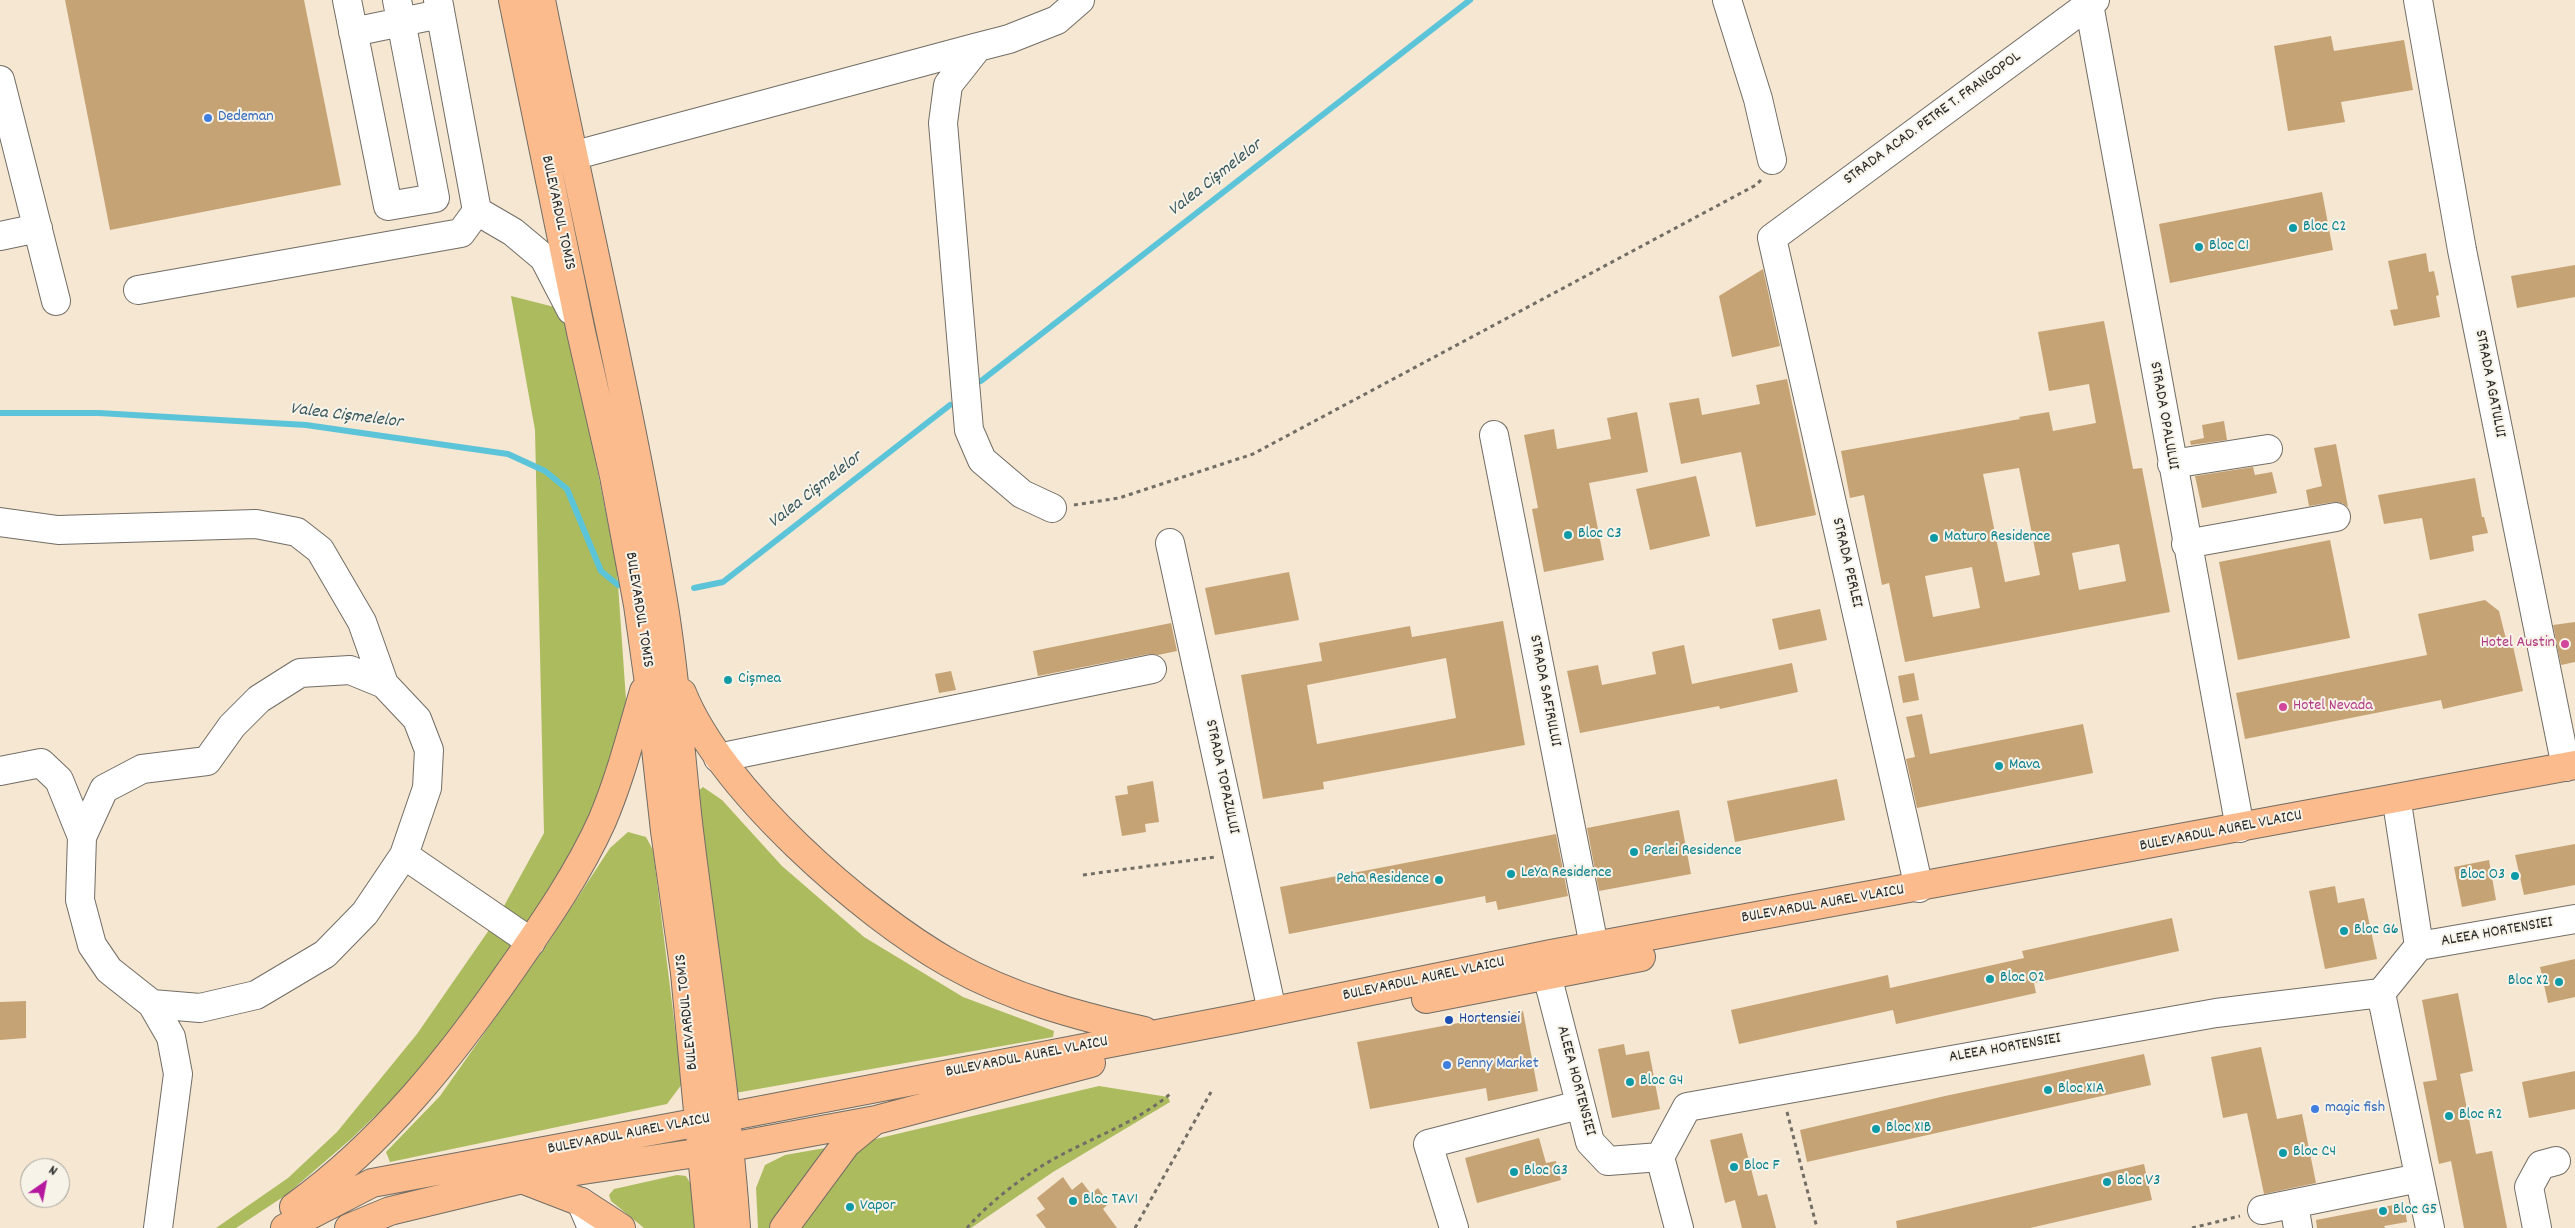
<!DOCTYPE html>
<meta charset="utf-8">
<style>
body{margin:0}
#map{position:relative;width:2575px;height:1228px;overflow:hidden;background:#f5e7d2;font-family:Dekko,sans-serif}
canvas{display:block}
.north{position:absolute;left:20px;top:1158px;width:50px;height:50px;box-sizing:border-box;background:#f7f3e8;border:1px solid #a5a39c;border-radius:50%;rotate:33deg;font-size:14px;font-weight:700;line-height:20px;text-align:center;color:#2b2b2b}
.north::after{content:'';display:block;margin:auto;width:18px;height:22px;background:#b5179e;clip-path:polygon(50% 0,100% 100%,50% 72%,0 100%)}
</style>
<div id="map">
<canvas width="2575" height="1228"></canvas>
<div class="north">N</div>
</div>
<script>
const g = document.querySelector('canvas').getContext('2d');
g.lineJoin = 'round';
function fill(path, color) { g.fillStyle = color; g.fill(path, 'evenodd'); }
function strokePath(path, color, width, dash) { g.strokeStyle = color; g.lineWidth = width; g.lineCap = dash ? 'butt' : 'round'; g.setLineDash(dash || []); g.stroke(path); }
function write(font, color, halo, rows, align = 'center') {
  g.font = font + ' Dekko,sans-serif'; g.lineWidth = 4; g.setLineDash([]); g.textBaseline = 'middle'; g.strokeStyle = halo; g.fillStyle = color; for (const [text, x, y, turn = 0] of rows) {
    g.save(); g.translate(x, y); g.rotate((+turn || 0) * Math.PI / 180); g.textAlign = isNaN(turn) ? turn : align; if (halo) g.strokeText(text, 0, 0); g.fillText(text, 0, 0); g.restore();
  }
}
fill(new Path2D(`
 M511,296L566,310L617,570L626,700L614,757L574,852L441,1053L351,1139L286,1195L236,1228H216L288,1178L337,1132L417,1034L498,917L544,833L535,430Z
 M703,787L722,800L782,866L864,937L963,997L1054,1031L1053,1037L735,1093L694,794Z
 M628,832L646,837L653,850L682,1084L667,1104L390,1162L386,1152L440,1096L548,943L610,848Z
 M1099,1086L1168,1097L1170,1102L1053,1172L971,1228H797L863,1142Z
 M831,1147L770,1228H758L756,1188L765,1165L785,1155Z
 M677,1175L686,1176L692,1186L695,1228H644L611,1201L609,1195L614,1189Z`), '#acbb5e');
strokePath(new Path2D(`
 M981,381L1470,0
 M0,413H99L306,425L508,454L545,471L567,489L601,571L618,585
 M694,588L723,582L950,405`), '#5cc4d8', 6);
fill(new Path2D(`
 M65,0H304L341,185L110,230Z
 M2331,36L2334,51L2404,40L2413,90L2341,102L2345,122L2288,131L2274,46Z
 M2322,192L2333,250L2170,283L2159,224Z
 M2426,253L2429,272L2434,271L2439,295L2436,296L2440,317L2394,326L2390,310L2398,309L2388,261Z
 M2575,265V297L2517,308L2511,276Z
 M1763,269L1780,346L1732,357L1719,296Z
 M2104,321L2133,469L2142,468L2170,612L1905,662L1889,583L1882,585L1864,495L1850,498L1841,451L2020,419L2019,417L2049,412L2053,431L2096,423L2089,384L2049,391L2038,332ZM2019,468L2040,575L2005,582L1983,474ZM2119,544L2126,581L2079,590L2072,553ZM1972,567L1980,608L1933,617L1925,576Z
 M1787,379L1816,515L1756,527L1741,452L1681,464L1669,403L1699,398L1702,415L1760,404L1756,385Z
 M1637,412L1648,472L1589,483L1604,560L1544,572L1532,509L1538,508L1524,435L1554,429L1557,449L1611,439L1607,418Z
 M2224,421L2227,440L2191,445L2190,441L2204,438L2202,425Z
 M2336,444L2348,507L2342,503L2334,502L2309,506L2306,490L2322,486L2314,448Z
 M2253,467L2255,475L2272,472L2277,493L2202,508L2195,476Z
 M1696,476L1710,536L1650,550L1636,489Z
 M2475,478L2482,517H2484L2488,533L2472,536L2474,551L2430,560L2422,518L2384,524L2378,495Z
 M2330,540L2350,638L2238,660L2219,562Z
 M1289,572L1299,620L1215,635L1205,588Z
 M2485,600L2499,611L2506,639L2511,637L2523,691L2443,709L2441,700L2245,739L2236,693L2427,655L2418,614Z
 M1820,609L1827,640L1779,650L1772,619Z
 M1503,621L1525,745L1323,782L1324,789L1263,799L1241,675L1322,661L1319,643L1410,626L1412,637ZM1446,658L1456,718L1317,744L1307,685Z
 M2575,622V662L2561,665L2553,625Z
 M1171,623L1177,651L1158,655L1149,654L1038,676L1033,651Z
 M1684,645L1692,684L1792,663L1798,692L1720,709L1719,706L1580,733L1567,671L1598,665L1602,685L1656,674L1652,652Z
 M951,671L956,690L939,693L935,674Z
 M1914,673L1919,700L1903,703L1898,676Z
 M1922,714L1930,754L2083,724L2093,773L1917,808L1906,759L1915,757L1906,717Z
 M1837,779L1845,820L1735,842L1727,801Z
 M1153,781L1159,822L1145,824L1146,832L1122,836L1115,796L1128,794L1127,786Z
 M1679,810L1691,874L1599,891L1587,828Z
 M1556,834L1568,896L1498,910L1496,901L1486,903L1485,896L1289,934L1280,887Z
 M2575,844V885L2524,895L2515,855Z
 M2489,860L2496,900L2462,907L2454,867Z
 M2335,886L2338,903L2364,898L2377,959L2325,969L2309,891Z
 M2172,918L2179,951L2034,983L2036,993L1896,1024L1893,1010L1739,1044L1731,1010L1888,975L1890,988L2024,958L2022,951Z
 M2575,959V997L2548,1003L2540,967Z
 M2458,993L2473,1071L2460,1074L2476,1154L2492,1151L2507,1228H2464L2451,1161L2439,1164L2423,1082L2437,1080L2422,1000Z
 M26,1001V1038L0,1040V1002Z
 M1523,1011L1538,1091L1488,1101L1486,1088L1370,1109L1357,1042Z
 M1624,1044L1626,1055L1649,1051L1660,1109L1612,1118L1598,1049Z
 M2261,1047L2277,1119L2302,1114L2316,1183L2264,1194L2247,1113L2223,1118L2211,1057Z
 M2144,1054L2151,1085L1807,1162L1800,1130L1945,1096Z
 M2575,1071V1109L2529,1118L2522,1082Z
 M1742,1133L1758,1196L1767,1194L1776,1228H1742L1735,1200L1725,1203L1710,1140Z
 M1539,1138L1546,1163L1556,1161L1561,1180L1477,1203L1465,1158Z
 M2144,1164L2152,1200L2030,1228H1897L1896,1221Z
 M1063,1177L1072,1190L1082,1182L1091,1194L1098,1188L1109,1203L1103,1209L1117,1228H1046L1036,1215L1045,1209L1037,1198Z
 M2404,1203L2407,1222L2384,1226L2385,1228H2317L2316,1220Z`), '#c6a374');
const minor = new Path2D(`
 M347,0L388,206L435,198L397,0
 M1727,0L1758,99L1772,160
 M2418,0L2462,250L2566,767
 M2089,4L2240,828
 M353,32L440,14
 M0,80L56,301
 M572,156L978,47
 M477,211L513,232L544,258L571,310
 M0,236L38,228
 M138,290L461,233L477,211L438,0
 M1494,435L1594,946
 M2172,464L2268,449
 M1052,508L1022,494L982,460L969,430L943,123L948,85L978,47L1009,39L1057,20L1080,0
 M0,522L58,530L256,524L297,532L320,550L362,622L384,684L417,719L429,750L427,788L404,855L365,913L325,954L256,995L200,1008L152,1004
 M1170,543L1272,1011
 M2186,544L2336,517
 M718,758L1152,669
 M0,771L41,763L59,780L82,837
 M2398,809L2419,946L2381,993L2430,1228
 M404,855L531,942
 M1919,888L1772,238L2095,0
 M2419,946L2575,919
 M1547,975L1590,1142L1608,1161L1660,1157L1687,1107L2216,1013L2381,993
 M1660,1157L1679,1228
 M581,1202L592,1228
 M2294,1204L2298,1228
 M2262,1210L2419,1178
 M158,1228L178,1074L171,1037L152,1004L109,970L92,945L80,900L82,837L104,789L142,769L207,761L232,726L259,699L300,673L350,670L384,684
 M1454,1228L1428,1144L1579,1105
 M2537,1228L2529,1187L2541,1165L2556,1161`);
const major = new Path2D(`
 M513,0L581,332L614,476L638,605L648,676L665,831L685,973L709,1228
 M541,0C581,200 629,399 663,601C676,677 680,754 689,831C705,963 727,1095 736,1228
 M682,693C721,790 861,913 951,964C1011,998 1078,1016 1144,1031
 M1426,999L1641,957
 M524,1180L581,1202L621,1228
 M294,1207C384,1142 451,1057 514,966C546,920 579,872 602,821C620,779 631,735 644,691
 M285,1228L372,1183L700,1122L1235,1019L1551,954L2575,765
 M349,1228L390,1211L523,1179L703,1152L876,1120L1091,1063
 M784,1228L846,1144L874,1121`);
strokePath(minor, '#726d65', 30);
strokePath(major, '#726d65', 30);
strokePath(new Path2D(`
 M1074,505L1119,498L1253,454L1756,185L1761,180
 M1083,875L1215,857
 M1787,1112L1817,1228
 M967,1228C985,1207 1011,1186 1034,1171C1077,1142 1130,1128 1170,1094
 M1135,1228L1211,1092
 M2192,1228L2240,1216`), '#726d65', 3, [4, 4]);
strokePath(minor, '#fff', 28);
strokePath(major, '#fbbb8c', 28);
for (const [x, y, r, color] of [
 [208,118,5,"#3f7fe0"],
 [2293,228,5,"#0f9aa8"],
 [2199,247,5,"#0f9aa8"],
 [1568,535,5,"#0f9aa8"],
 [1934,538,5,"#0f9aa8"],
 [2565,644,5,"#d1479c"],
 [728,680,5,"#0f9aa8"],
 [2283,707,5,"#d1479c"],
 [1999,766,5,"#0f9aa8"],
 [1634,852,5,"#0f9aa8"],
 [1511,874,5,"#0f9aa8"],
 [2515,876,5,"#0f9aa8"],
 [1439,880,5,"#0f9aa8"],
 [2344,931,5,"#0f9aa8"],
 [1990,979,5,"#0f9aa8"],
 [2559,982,5,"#0f9aa8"],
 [1449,1020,5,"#1a4fb4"],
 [1447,1065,5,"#3f7fe0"],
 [1630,1082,5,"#0f9aa8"],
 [2048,1090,5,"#0f9aa8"],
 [2315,1109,5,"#3f7fe0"],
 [2449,1116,5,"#0f9aa8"],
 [1876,1129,5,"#0f9aa8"],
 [2283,1153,5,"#0f9aa8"],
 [1734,1167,5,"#0f9aa8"],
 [1514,1172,5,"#0f9aa8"],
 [2107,1182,5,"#0f9aa8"],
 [1073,1201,5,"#0f9aa8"],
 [850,1207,5,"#0f9aa8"],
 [2383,1211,5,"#0f9aa8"]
]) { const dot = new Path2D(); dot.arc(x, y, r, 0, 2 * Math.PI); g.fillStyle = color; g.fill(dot); strokePath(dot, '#f7f3e8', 2); }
write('16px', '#366cbe', '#f7f3e8', [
 ["Dedeman",218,118],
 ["Penny Market",1457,1065],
 ["magic fish",2325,1109]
], 'left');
write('16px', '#2b2b2b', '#f7f3e8', [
 ["STRADA ACAD. PETRE T. FRANGOPOL",1933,119,-36],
 ["BULEVARDUL TOMIS",557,213,78],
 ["STRADA AGATULUI",2489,384,79],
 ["STRADA OPALULUI",2163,416,80],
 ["STRADA PERLEI",1846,563,77],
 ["BULEVARDUL TOMIS",638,610,81],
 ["STRADA SAFIRULUI",1544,691,79],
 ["STRADA TOPAZULUI",1221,777,78],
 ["BULEVARDUL AUREL VLAICU",2221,832,-11],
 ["BULEVARDUL AUREL VLAICU",1823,905,-10],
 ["ALEEA HORTENSIEI",2497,933,-10],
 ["BULEVARDUL AUREL VLAICU",1424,980,-12],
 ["BULEVARDUL TOMIS",688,1012,-96],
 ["ALEEA HORTENSIEI",2005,1049,-10],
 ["BULEVARDUL AUREL VLAICU",1027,1058,-11],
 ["ALEEA HORTENSIEI",1575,1081,75],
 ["BULEVARDUL AUREL VLAICU",629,1135,-11]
]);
write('16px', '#0d838f', '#f7f3e8', [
 ["Bloc C2",2303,228],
 ["Bloc C1",2209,247],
 ["Bloc C3",1578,535],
 ["Maturo Residence",1944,538],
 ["Cișmea",738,680],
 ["Mava",2009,766],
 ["Perlei Residence",1644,852],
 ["LeYa Residence",1521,874],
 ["Bloc O3",2505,876,"right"],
 ["Peha Residence",1429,880,"right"],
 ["Bloc G6",2354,931],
 ["Bloc O2",2000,979],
 ["Bloc X2",2549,982,"right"],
 ["Bloc G4",1640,1082],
 ["Bloc X1A",2058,1090],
 ["Bloc R2",2459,1116],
 ["Bloc X1B",1886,1129],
 ["Bloc C4",2293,1153],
 ["Bloc F",1744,1167],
 ["Bloc G3",1524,1172],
 ["Bloc V3",2117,1182],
 ["Bloc TAV1",1083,1201],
 ["Vapor",860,1207],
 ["Bloc G5",2393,1211]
], 'left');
write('16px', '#b23c85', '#f7f3e8', [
 ["Hotel Austin",2555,644],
 ["Hotel Nevada",2293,707,"left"]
], 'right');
write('16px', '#164399', '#f7f3e8', [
 ["Hortensiei",1459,1020]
], 'left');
write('italic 18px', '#3a595f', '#f7f3e8', [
 ["Valea Cișmelelor",1216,179,-38],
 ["Valea Cișmelelor",346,417,7],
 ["Valea Cișmelelor",816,491,-38]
]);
</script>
